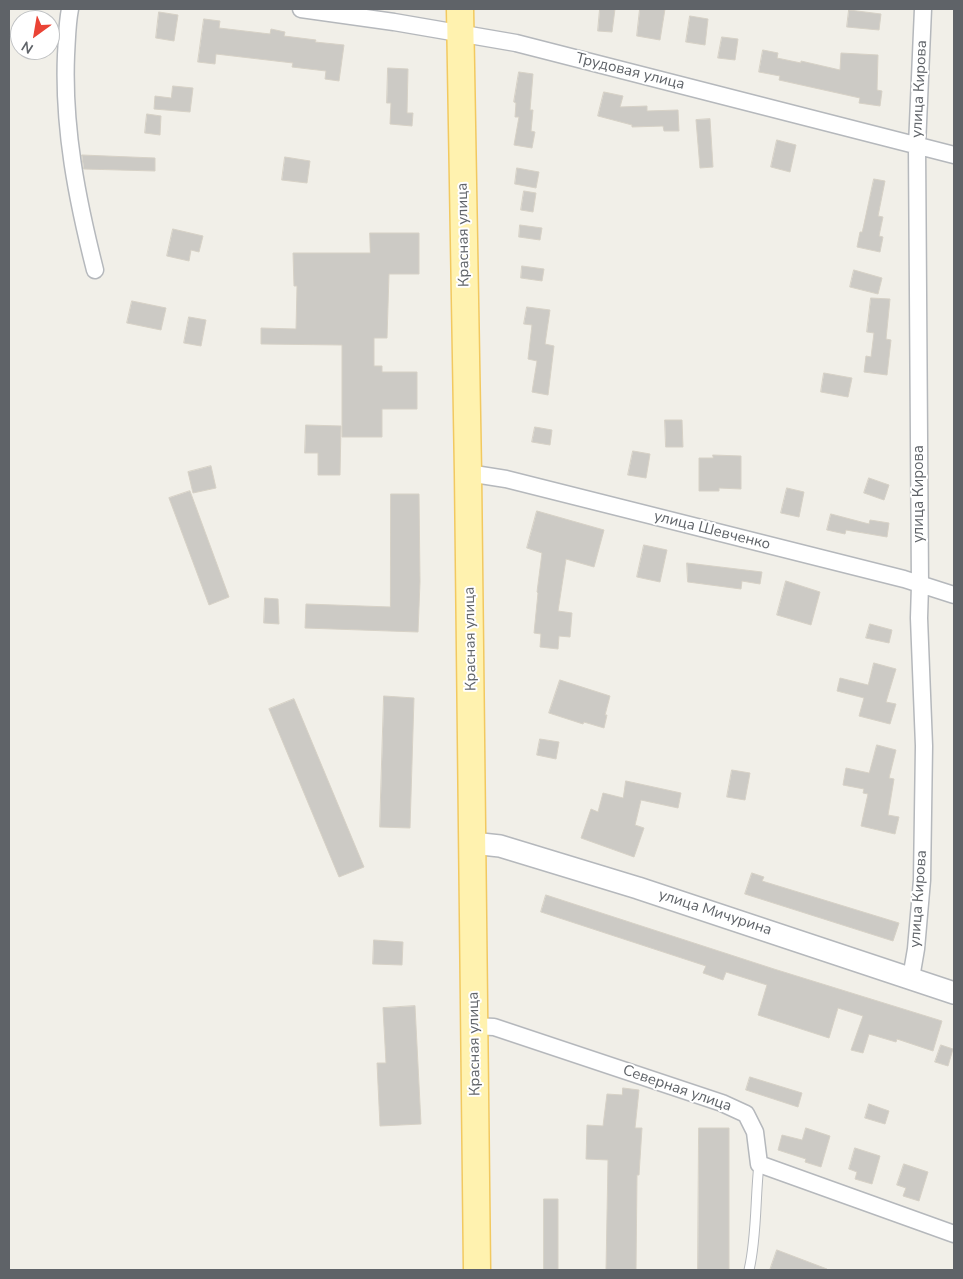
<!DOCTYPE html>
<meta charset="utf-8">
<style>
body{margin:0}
#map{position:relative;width:963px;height:1279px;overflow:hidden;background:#f1efe8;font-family:"Nunito Sans",sans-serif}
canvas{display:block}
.frame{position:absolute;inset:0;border:10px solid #5f6368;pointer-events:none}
.north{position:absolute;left:10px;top:10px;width:50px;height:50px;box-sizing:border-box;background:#fff;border:1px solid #bfc1c3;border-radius:50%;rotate:212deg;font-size:14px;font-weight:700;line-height:20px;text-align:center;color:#5f6368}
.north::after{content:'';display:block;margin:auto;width:18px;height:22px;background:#ea4335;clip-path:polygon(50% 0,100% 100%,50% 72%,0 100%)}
</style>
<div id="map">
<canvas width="963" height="1279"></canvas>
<div class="frame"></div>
<div class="north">N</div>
</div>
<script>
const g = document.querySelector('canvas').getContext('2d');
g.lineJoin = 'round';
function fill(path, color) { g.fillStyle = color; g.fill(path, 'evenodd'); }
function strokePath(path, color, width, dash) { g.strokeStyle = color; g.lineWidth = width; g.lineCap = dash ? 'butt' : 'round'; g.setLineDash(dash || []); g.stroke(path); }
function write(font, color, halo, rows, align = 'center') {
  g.font = font + ' "Nunito Sans",sans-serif'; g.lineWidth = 4; g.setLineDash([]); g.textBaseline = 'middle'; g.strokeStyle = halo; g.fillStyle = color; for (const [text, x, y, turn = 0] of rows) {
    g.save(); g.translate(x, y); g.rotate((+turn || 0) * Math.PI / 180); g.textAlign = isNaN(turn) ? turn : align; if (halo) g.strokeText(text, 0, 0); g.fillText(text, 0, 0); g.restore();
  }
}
const building = new Path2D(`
 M600,9H615L612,32L598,31Z
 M640,9H665L660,40L637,36Z
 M849,10L881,14L879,30L847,27Z
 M159,12L178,15L174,41L156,38Z
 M690,16L708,19L705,45L686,42Z
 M204,19L220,21L219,28L270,34L271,29L285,32L284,36L316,40L315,42L344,45L339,81L325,79L326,71L292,67L293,63L216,54L215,64L198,62Z
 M722,37L738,39L735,60L718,58Z
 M763,50L778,53L777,58L801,63V61L840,70L841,53L878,55L877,90L882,91L880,106L859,103L860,98L779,80L780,76L759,72Z
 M388,68L408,69L407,113H413L412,126L390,124L391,103H387Z
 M519,72L533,74L530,110H533L531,131L535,132L532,148L514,145L519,117H515L516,103L514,102Z
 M173,86L193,88L190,112L154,109L155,96L171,98Z
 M604,92L623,96L620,107L647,106V111L678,110L679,131H664L663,126L632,127V125L598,116Z
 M147,114L161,116L160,135L145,133Z
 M710,119L713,167L700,168L696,120Z
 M777,140L796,145L790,172L771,167Z
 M82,155L155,158V171L84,169Z
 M285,157L310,161L307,183L282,180Z
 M517,168L539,172L536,188L515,184Z
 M874,179L885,181L878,216L883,217L879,236L883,237L880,252L857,247L860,232H862Z
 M524,191L536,193L533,212L521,210Z
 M520,225L542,228L540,240L519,237Z
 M173,229L203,236L199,252L191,250L189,261L167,256Z
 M370,233H419V274H389L387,338H374V366H382V372H417V409H382V437H342V345L261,344V328L296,329L297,286H294L293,253H370Z
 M522,266L544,269L542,281L521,278Z
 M854,270L882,278L878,294L850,287Z
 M871,298L890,299L886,339L891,340L887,375L864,372L866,356L871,357L874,333L867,332Z
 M132,301L166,308L161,330L127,323Z
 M527,307L550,310L545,344L554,346L548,395L532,392L537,361L528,359L532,325L524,324Z
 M189,317L206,320L201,346L184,343Z
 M824,373L852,378L848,397L821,392Z
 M665,420H682L683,447H666Z
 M306,425L341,426L340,475H318V453H305Z
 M535,427L552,430L550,445L532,442Z
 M633,451L650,454L646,478L628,475Z
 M713,455L741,456V489L719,488V491H699V458H713Z
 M211,466L216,488L193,493L188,472Z
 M869,478L889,485L884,500L864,493Z
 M787,488L804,492L799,517L781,513Z
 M190,491L229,597L209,605L169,498Z
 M391,494H419L420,582L418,632L305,628L306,604L390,607Z
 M537,511L604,530L594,567L566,559L558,611L572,613L570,637L559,636L558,649L540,647L541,634L534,633L538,593L537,592L542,553L527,548Z
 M831,514L869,524L870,520L889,523L887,537L846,530L845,534L827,530Z
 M644,545L667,550L660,582L637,577Z
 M687,563L762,572L760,584L742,581L741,589L688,582Z
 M786,581L820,592L811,625L777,615Z
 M265,598L278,599L279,624L264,623Z
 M870,624L892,630L889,643L866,638Z
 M874,663L896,669L886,702L896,704L890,724L859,716L864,698L837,691L840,678L868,685Z
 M560,680L610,696L605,715H607L604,728L584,722L583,724L549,713Z
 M384,696L414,698L410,828L380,827Z
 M294,699L364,867L339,877L269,709Z
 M540,739L559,742L556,759L537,755Z
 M877,745L896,750L889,778L894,779L888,815L899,817L895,834L861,826L868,794L863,793L864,789L843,785L846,768L869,773Z
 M732,770L750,773L745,800L727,797Z
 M626,781L681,793L678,808L641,800L635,825L644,828L634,857L581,838L591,809L598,812L603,793L623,798Z
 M752,873L764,877L762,881L899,923L893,941L745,894Z
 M546,895L774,969L942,1021L933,1051L897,1039L896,1042L869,1034L863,1053L851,1050L863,1016L838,1008L829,1038L758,1015L767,985L726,972L723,980L703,973L706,966L541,912Z
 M374,940L403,942L402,965L373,964Z
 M415,1006L421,1124L380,1126L377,1063H386L383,1008Z
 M941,1045L953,1049L948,1066L935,1062Z
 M750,1077L802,1093L798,1107L746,1090Z
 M623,1088L639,1090L635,1128H642L639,1175H637L636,1270H606L608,1160L586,1159L587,1125L603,1126L607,1094L622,1095Z
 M869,1104L889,1111L885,1124L865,1118Z
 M699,1128H729V1270H698Z
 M806,1128L830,1136L821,1167L805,1162L806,1159L778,1150L782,1135L802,1140Z
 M855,1148L880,1156L872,1184L855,1179L857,1172L849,1169Z
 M904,1164L928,1172L919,1201L903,1196L906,1188L897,1185Z
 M544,1199H558V1270H544Z
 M777,1250L827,1269V1270H770Z`);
fill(building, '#cccac5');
strokePath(building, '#d6d1c6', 1);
const service = new Path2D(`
 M749,1270C757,1236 755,1199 759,1164`);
const minor = new Path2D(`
 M70,9C67,24 67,39 66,55C63,128 77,199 95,270
 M301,9L394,22L516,43L954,155
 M468,473L506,479L904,579L954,595
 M911,978L916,949L922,880L924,746L919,618L920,585L917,146L923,9
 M474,1026L494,1027L722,1103L746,1114L755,1132L759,1164L954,1234`);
const tertiary = new Path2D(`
 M472,843L500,846L638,888L954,993`);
const primary = new Path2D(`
 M460,9L468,473L477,1270`);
strokePath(service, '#b5b8bc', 11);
strokePath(minor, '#b5b8bc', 19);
strokePath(tertiary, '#b5b8bc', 24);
strokePath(primary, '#f2c960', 29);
strokePath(service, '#fff', 9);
strokePath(minor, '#fff', 16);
strokePath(tertiary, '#fff', 21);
strokePath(primary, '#fff2af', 26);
write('15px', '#5f6368', '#fff', [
 ["Трудовая улица",630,72,14],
 ["улица Кирова",920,89,-87],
 ["Красная улица",464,235,-91],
 ["улица Кирова",919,494,-90],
 ["улица Шевченко",712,531,14],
 ["Красная улица",471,639,-91],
 ["улица Кирова",919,899,-86],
 ["улица Мичурина",715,913,18],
 ["Красная улица",475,1044,-91],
 ["Северная улица",677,1089,19]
]);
</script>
